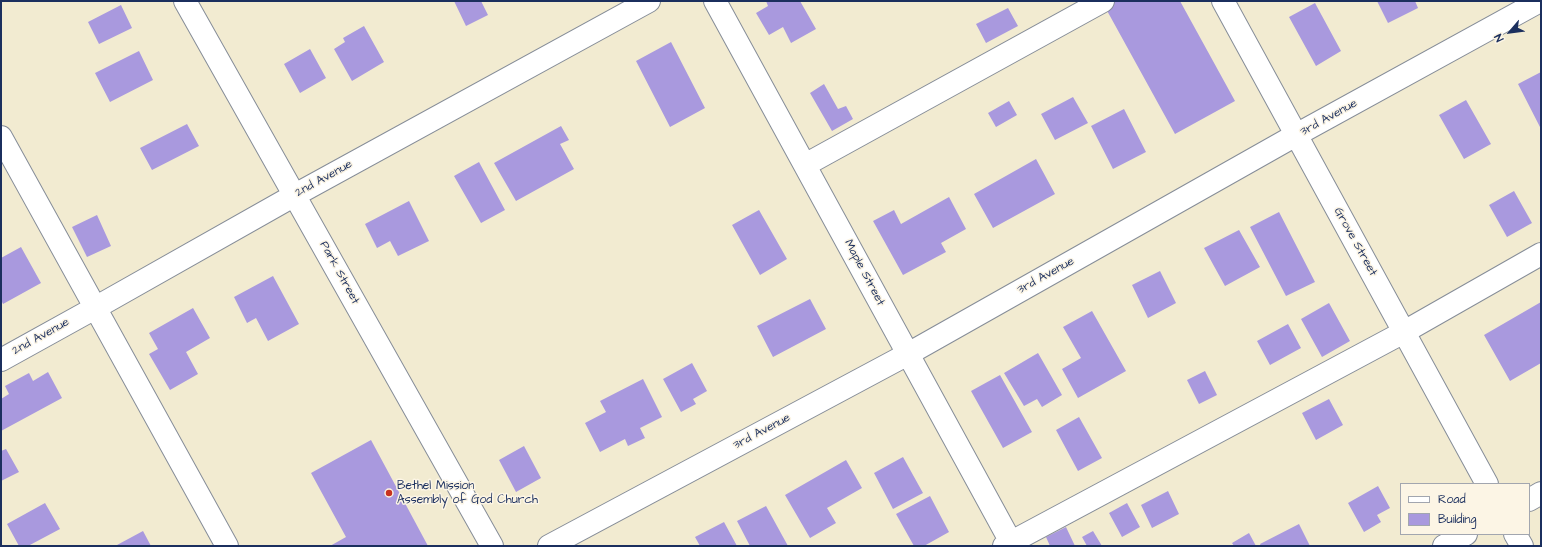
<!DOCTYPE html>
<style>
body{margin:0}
#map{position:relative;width:1542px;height:547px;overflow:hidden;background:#f2ebd1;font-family:"Architects Daughter",sans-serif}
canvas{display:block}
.frame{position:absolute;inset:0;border:2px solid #1b2f5e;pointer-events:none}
.legend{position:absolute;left:1400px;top:483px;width:130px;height:52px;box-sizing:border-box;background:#fcf5e5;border:1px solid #a2a6af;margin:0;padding:5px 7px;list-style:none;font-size:12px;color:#1b2f5e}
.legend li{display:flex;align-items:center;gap:8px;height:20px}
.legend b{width:20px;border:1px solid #a2a6af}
.north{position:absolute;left:1490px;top:12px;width:40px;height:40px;-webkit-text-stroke:3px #fcf5e5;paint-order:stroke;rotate:242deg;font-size:11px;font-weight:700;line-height:16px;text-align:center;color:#1b2f5e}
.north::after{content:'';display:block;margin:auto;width:14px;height:18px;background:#1b2f5e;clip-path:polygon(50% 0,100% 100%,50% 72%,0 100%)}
</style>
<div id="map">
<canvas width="1542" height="547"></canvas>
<div class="frame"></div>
<ul class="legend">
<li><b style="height:5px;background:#fff"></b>Road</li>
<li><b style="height:11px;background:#a999de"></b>Building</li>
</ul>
<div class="north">N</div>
</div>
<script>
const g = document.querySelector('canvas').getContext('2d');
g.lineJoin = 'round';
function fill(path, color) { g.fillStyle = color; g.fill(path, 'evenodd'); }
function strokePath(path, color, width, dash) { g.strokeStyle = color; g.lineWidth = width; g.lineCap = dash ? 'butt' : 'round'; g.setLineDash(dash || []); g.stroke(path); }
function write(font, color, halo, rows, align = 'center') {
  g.font = font + ' "Architects Daughter",sans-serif'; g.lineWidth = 3; g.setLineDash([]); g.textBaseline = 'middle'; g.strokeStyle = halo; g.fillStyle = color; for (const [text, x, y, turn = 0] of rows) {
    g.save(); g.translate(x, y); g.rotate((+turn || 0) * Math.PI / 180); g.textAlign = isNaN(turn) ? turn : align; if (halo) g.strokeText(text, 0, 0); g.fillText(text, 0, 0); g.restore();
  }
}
fill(new Path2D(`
 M454,1H481L488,15L466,26Z
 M766,1H800L816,29L791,43L783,27L769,35L756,13L768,6Z
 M1115,1H1180L1235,101L1175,134L1105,7Z
 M1377,1H1415L1418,8L1388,23Z
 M1315,3L1341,51L1316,66L1289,17Z
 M121,5L132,28L99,44L88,22Z
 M1008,8L1018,26L986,43L976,24Z
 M364,26L384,62L352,81L334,49L345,42L343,38Z
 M671,42L705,108L670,127L636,61Z
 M310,49L326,78L300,93L284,64Z
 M139,51L153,80L110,102L95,73Z
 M1541,72V129L1518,84Z
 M824,84L838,109L846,106L853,119L832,131L810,93Z
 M1073,97L1088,123L1055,140L1041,114Z
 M1466,100L1491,144L1464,159L1439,115Z
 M1009,101L1017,115L996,127L988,113Z
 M1124,109L1146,152L1113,169L1091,126Z
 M187,124L199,146L152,170L140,148Z
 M561,126L569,140L560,144L574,169L516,201L494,163Z
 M1036,159L1055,194L993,228L974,194Z
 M479,162L505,210L481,223L454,176Z
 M1514,191L1532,223L1507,237L1489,205Z
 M949,197L966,229L941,243L946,252L903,275L873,221L894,210L901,224Z
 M409,201L429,241L398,256L390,241L377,248L365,224Z
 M759,210L787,259L760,275L732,225Z
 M1279,212L1315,282L1286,296L1250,227Z
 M97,215L111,246L87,257L72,227Z
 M1239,230L1260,267L1225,286L1204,248Z
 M21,247L41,283L3,304L1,300V258Z
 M1160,271L1176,303L1148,318L1132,285Z
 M273,276L299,324L268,341L256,318L247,323L234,297Z
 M810,299L826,329L773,357L757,326Z
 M1541,302V363L1510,381L1484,335Z
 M1329,303L1350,341L1322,357L1301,319Z
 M193,308L210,338L186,352L198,374L170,390L149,354L158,349L149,333Z
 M1092,311L1126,371L1078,398L1062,369L1081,358L1063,327Z
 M1288,324L1301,348L1270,365L1257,341Z
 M1038,353L1062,395L1042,407L1037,399L1024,406L1004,373Z
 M692,363L707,391L693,399L696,404L681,412L663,379Z
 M1205,371L1217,395L1199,404L1187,380Z
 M48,372L62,398L1,431V399L9,394L5,386L29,373L33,381Z
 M1000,375L1032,432L1003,448L971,391Z
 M643,379L662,417L640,428L645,438L628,446L625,439L600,452L585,423L606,412L600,401Z
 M1329,399L1343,425L1316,440L1302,413Z
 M1079,417L1102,458L1078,471L1056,430Z
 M371,440L428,546H330L346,537L311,473Z
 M524,446L541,478L516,492L499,460Z
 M6,449L19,472L1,481V451Z
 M903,457L923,493L893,509L874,473Z
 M846,460L862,488L827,508L836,523L810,538L785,495Z
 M1378,486L1390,508L1377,515L1381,522L1364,532L1348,503Z
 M1168,491L1179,514L1152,528L1141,505Z
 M930,496L949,532L924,546H914L896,514Z
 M45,503L60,529L28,546H19L7,524Z
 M1127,503L1140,527L1122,537L1109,513Z
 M766,506L788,546H750L737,521Z
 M724,522L737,546H700L695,537Z
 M1299,524L1310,546H1261L1260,544Z
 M1066,527L1075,546H1050L1046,537Z
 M143,531L151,546H118L117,545Z
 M1093,531L1102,546H1087L1082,537Z
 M1249,533L1256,546H1234L1232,543Z`), '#a999de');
const minor = new Path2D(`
 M185,1L492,546
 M715,1L1013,546
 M1223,1L1487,484
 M1,137L227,546
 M805,165L1103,1
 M1,360L95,308L295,195L649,1
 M1529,500L1541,493
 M1515,534L1522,546
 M549,546L908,354L1296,135L1540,1
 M1004,546L1404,332L1541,254
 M1444,546L1466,534`);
strokePath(minor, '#868d98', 24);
strokePath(minor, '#fff', 22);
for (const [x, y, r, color] of [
 [389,493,4,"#c8321e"]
]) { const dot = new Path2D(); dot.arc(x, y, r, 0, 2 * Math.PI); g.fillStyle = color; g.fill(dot); strokePath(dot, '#fcf5e5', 1.5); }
write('12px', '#1b2f5e', '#fcf5e5', [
 ["3rd Avenue",1329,118,-29],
 ["2nd Avenue",324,179,-29],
 ["Grove Street",1355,242,61],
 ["Park Street",339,273,61],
 ["Maple Street",864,273,62],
 ["3rd Avenue",1046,276,-29],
 ["2nd Avenue",41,337,-29],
 ["3rd Avenue",762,432,-28]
]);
write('12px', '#1b2f5e', '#fcf5e5', [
 ["Bethel Mission",397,486],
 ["Assembly of God Church",397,500]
], 'left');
</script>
